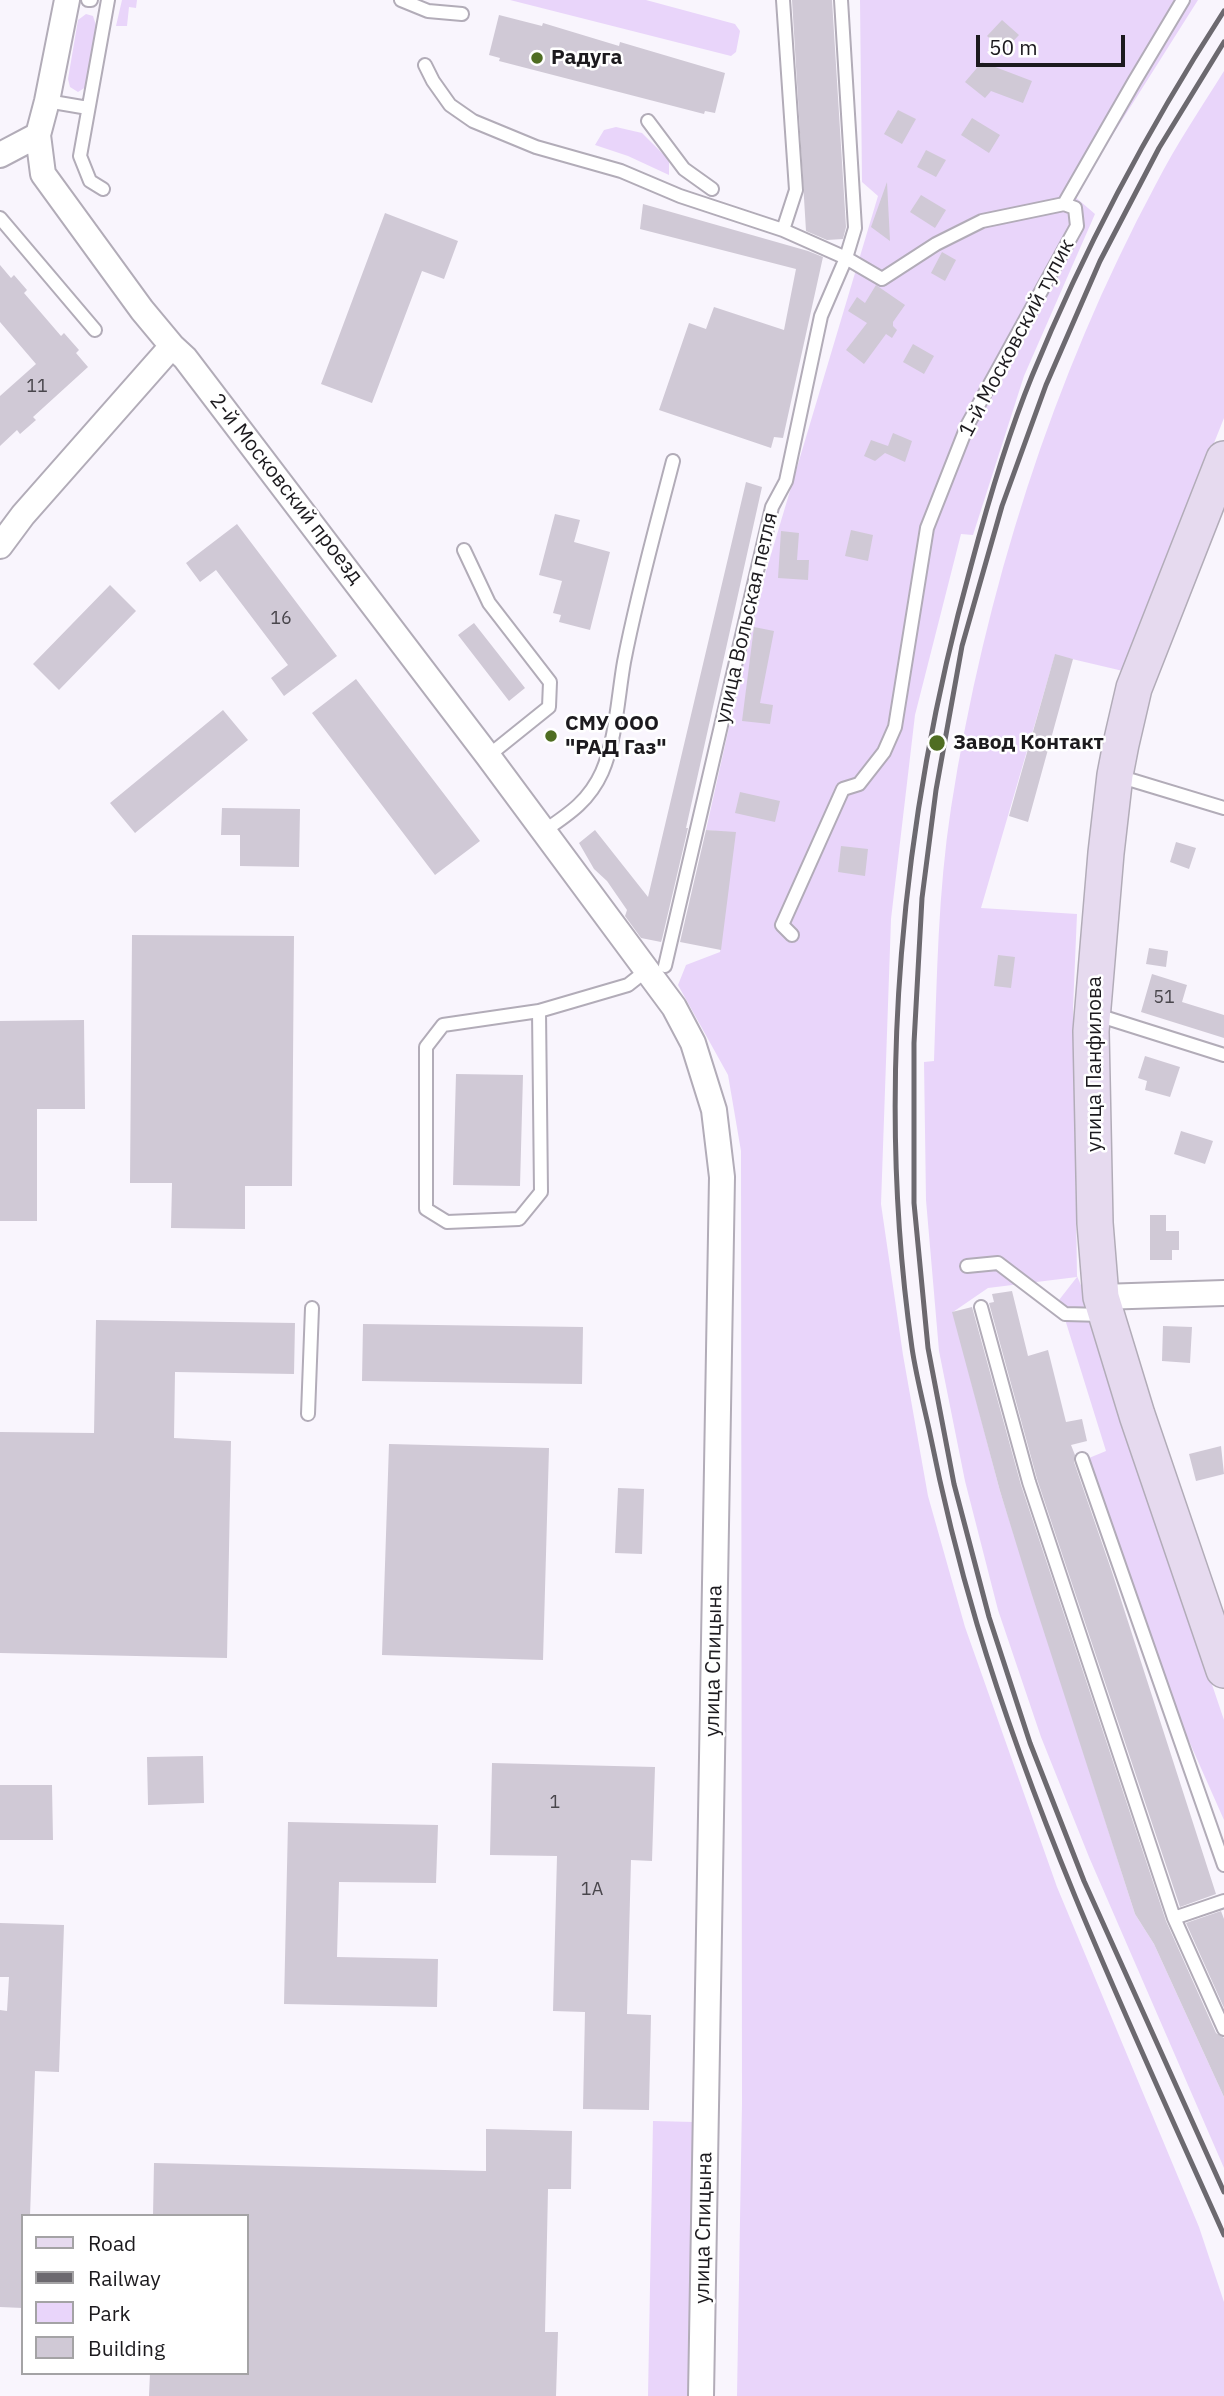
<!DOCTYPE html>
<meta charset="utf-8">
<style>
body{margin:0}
#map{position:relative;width:1224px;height:2396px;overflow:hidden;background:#f9f5fd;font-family:"IBM Plex Sans",sans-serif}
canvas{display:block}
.legend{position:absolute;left:21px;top:2214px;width:228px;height:161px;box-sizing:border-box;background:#fff;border:2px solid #a4a3a5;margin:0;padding:9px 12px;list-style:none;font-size:21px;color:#1c1a1e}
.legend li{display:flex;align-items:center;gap:14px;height:35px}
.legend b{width:35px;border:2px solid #a4a3a5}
.scale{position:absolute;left:976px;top:35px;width:149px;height:32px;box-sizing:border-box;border:4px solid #1c1a1e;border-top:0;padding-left:9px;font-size:21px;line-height:24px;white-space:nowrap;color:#1c1a1e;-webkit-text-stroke:5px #fff;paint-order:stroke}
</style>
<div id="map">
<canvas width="1224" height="2396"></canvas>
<ul class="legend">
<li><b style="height:9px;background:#e6daef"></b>Road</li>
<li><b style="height:9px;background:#6c696f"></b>Railway</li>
<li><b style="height:19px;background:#e9d5fa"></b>Park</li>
<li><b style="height:19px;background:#d0c9d6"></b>Building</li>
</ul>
<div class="scale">50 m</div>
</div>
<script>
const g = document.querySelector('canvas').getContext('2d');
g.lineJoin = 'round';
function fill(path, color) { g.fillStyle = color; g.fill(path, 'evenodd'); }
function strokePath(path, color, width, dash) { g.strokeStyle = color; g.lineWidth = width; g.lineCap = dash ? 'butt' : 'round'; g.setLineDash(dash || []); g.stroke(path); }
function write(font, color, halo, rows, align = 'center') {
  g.font = font + ' "IBM Plex Sans",sans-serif'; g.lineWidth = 5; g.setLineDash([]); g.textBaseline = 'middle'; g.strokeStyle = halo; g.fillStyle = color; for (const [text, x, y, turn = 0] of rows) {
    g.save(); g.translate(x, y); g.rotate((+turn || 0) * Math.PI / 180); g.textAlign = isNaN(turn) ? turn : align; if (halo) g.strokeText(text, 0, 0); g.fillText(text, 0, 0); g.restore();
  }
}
fill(new Path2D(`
 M122,0H137L136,8L129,7L127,26H116Z
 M510,0H646L735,24L740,31L736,52L731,56Z
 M860,0H1198L1074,196L1095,214L1024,376L973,535L961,534L915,715L891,919L881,1204L903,1355L928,1496L965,1627L1057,1887L1199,2227L1224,2302V2396H737L742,2103L741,1151L728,1075L678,985L686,965L720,952L735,833L706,830L758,598L878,196L862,182Z
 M86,14L93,16L96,25L86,87L78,92L70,87L68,79L78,20Z
 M1224,71V418L1123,671L1055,655L981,908L1077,914L1073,1008L1077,1276L1092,1311L1132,1448L1224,1720V1820L1185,1732L1089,1458L1106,1451L1059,1300L1077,1277L988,1288L953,1312L1000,1491L1135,1914L1154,1944L1224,2097V2168L1089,1857L1041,1737L998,1610L965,1481L939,1351L926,1200L924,1062L934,1061C937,977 938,892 951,808C985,592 1052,378 1156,184C1176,145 1201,108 1224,71Z
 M616,127L642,133L669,160V175L628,156L595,145L604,130Z
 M653,2121L695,2122L690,2396H648Z`), '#e9d5fa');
fill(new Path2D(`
 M792,0H832L846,227L843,239L827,240L806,231Z
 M499,15L542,26L543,23L619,46L620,42L725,73L715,113L705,111L704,114L499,61L500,58L489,55Z
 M1002,20L1019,35L1004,51L987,36Z
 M982,62L1032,81L1023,103L991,91L985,98L965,82Z
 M898,110L916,119L902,144L884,134Z
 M972,118L1000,135L989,153L961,135Z
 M926,150L946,160L936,177L917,167Z
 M887,182L890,241L871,227Z
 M921,195L946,210L935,228L910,212Z
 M643,204L808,251L823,257L783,438L774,437L771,448L659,410L689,323L706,329L714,307L784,330L796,269L640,229Z
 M385,213L458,241L444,279L422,271L372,403L321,384Z
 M942,252L956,260L945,281L931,273Z
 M0,265L11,278L14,275L27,290L24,293L61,336L64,333L79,350L76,353L88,367L33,417L36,420L20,434L17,430L0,446V396L36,364L0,322Z
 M876,285L905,305L893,322V326L897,330L892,338L886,334L864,364L846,350L867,323L848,311L857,297L865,303Z
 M913,344L934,356L924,374L903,362Z
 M893,433L912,441L905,462L885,453L875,461L864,456L871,440L888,446Z
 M746,482L762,487L686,828H688L662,939L661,942L641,938L625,916L627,910L607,881L594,869L579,843L595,830L648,897Z
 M555,514L580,520L574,542L610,552L590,630L559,622L561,615L553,613L562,581L539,575Z
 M237,524L337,656L284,696L271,678L288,665L216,570L200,582L186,563Z
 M851,530L873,535L868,561L845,556Z
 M781,531L799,533L797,560H809L808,580L778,578Z
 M110,585L136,611L59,690L33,664Z
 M474,623L525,688L509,701L458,635Z
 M754,627L774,631L760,703L773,705L770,724L742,721Z
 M1055,654L1073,659L1028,822L1009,816Z
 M356,679L480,841L435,875L312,713Z
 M223,710L248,740L135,833L110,803Z
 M740,792L780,801L775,822L735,813Z
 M222,808L300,809L299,867L240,866V835H221Z
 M706,830L736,832L721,950L680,942Z
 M1176,842L1196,848L1189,869L1170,862Z
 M841,846L868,849L865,876L838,872Z
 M132,935L294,936L292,1186H245V1229L171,1228L172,1183H130Z
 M1149,948L1168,951L1166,967L1146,964Z
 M998,955L1015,957L1011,988L994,986Z
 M1152,974L1187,985L1182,1002L1224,1015V1038L1141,1012Z
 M84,1020L85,1109H37V1221H0V1021Z
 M1145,1056L1180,1067L1170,1097L1145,1090L1147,1081L1138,1078Z
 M456,1074L523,1075L520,1186L453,1185Z
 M1181,1131L1213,1141L1205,1164L1174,1154Z
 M1150,1215H1166V1231H1179V1250H1172V1260H1150Z
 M1012,1291L1028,1356L1048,1350L1066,1422L1082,1419L1087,1441L1071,1445L1075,1455L1074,1462L1112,1572L1216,1894L1180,1907L1037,1479L989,1303L994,1302L992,1294Z
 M972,1307L1021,1485L1166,1921L1216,2033L1224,2038V2097L1154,1944L1135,1914L1032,1595L1000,1491L952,1312Z
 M96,1320L295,1323L294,1374L175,1372L174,1438L231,1441L227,1658L0,1653V1432L94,1433Z
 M363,1324L583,1327L582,1384L362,1381Z
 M1163,1326L1192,1327L1190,1363L1162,1361Z
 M389,1444L549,1448L543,1660L382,1655Z
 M1221,1446L1224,1474L1196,1481L1189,1454Z
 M618,1488L644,1489L642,1554L615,1553Z
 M203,1756L204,1803L148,1805L147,1757Z
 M492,1763L655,1767L652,1861L631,1860L627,2014L651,2015L649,2110L583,2109L585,2012L553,2011L557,1856L490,1855Z
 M0,1785H52L53,1840H0Z
 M288,1822L438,1825L436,1883L339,1882L337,1957L438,1959L437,2007L284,2004Z
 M1221,1911L1224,1919V2008L1186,1923Z
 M0,1923L64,1925L59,2072L35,2071L30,2216H23V2308L0,2307V2010L7,2011L9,1977H0Z
 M486,2129L572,2131L571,2189H548L545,2332H558L556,2396H149L150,2373H247V2216H153L154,2163L486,2171Z`), '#d0c9d6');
const lane = new Path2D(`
 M88,0H91
 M401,0L428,11L462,14
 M783,0L796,190L783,230
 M841,0L855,228L846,258L882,279L936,244L982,221L1064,204L1134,82L1183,0
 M425,65L433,81L450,105L473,121L536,147L621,171L680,196L783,230L846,258L821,316L786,481L772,507L665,966
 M47,101L88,108
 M648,121L684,169L712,189
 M103,189L90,181L80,156L108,0
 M0,218L95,330
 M464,550L489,603L550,682L549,707L488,756
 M1118,776L1224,808
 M544,831C569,814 589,801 602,772C616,740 618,696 624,662C637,594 656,527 673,461
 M792,935L782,925L843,789L859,784L884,752L895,727L927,528L968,424L1077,226L1075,208L1064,204
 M539,1011L443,1025L426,1047V1209L447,1222L519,1219L541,1192L539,1011L628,985L647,970
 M1094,1014L1224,1055
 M967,1266L998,1263L1065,1314L1103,1315
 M981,1307L1029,1482L1174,1918L1224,2029
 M308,1414L312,1308
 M1082,1459L1224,1865
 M1174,1918L1224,1901`);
const street = new Path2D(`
 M67,0L47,101L38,135L43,174L142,310L172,346L185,358L488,756L674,1007L693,1043L714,1110L722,1177L701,2396
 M0,155L38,135
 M0,546L23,515L172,346
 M1101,1297L1224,1293`);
const secondary = new Path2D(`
 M1224,459L1134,688L1121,744L1115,775L1106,853L1091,1031L1095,1223L1101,1297L1137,1415L1224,1670`);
strokePath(lane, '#b2acb8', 16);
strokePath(street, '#b2acb8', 28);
strokePath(secondary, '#b2acb8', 38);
strokePath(lane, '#fff', 12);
strokePath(street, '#fff', 24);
strokePath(secondary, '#e6daef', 35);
strokePath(new Path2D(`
 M1224,11C1149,127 1084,249 1032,376C1007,437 988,502 971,566C901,818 875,1089 912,1348C916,1375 923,1402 929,1429C942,1494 958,1560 977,1624C1040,1835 1134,2034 1224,2235
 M1224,42L1159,148L1100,261L1046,385L1002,506L962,646L936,790L922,898L914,1043V1203L928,1348L954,1484L989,1617L1030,1743L1084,1881L1224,2192`), '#6c696f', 5);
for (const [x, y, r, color] of [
 [537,58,7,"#4f6d22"],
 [551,736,7,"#4f6d22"],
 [937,743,9,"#4f6d22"]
]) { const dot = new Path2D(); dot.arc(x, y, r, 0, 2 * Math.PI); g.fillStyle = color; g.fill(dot); strokePath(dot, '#fff', 2.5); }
write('18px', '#49464c', null, [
 ["11",37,387],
 ["16",281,619],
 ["51",1164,998],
 ["1",555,1803],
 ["1А",592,1890]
]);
write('bold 21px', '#1c1a1e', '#fff', [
 ["Радуга",551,58],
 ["СМУ ООО",565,724],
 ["\"РАД Газ\"",565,748],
 ["Завод Контакт",953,743]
], 'left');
write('21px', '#1c1a1e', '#fff', [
 ["1-й Московский тупик",1017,338,-62],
 ["2-й Московский проезд",286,489,52],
 ["улица Вольская петля",747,618,-77],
 ["улица Панфилова",1095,1064,-90],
 ["улица Спицына",714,1661,-89],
 ["улица Спицына",704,2228,-89]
]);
</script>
